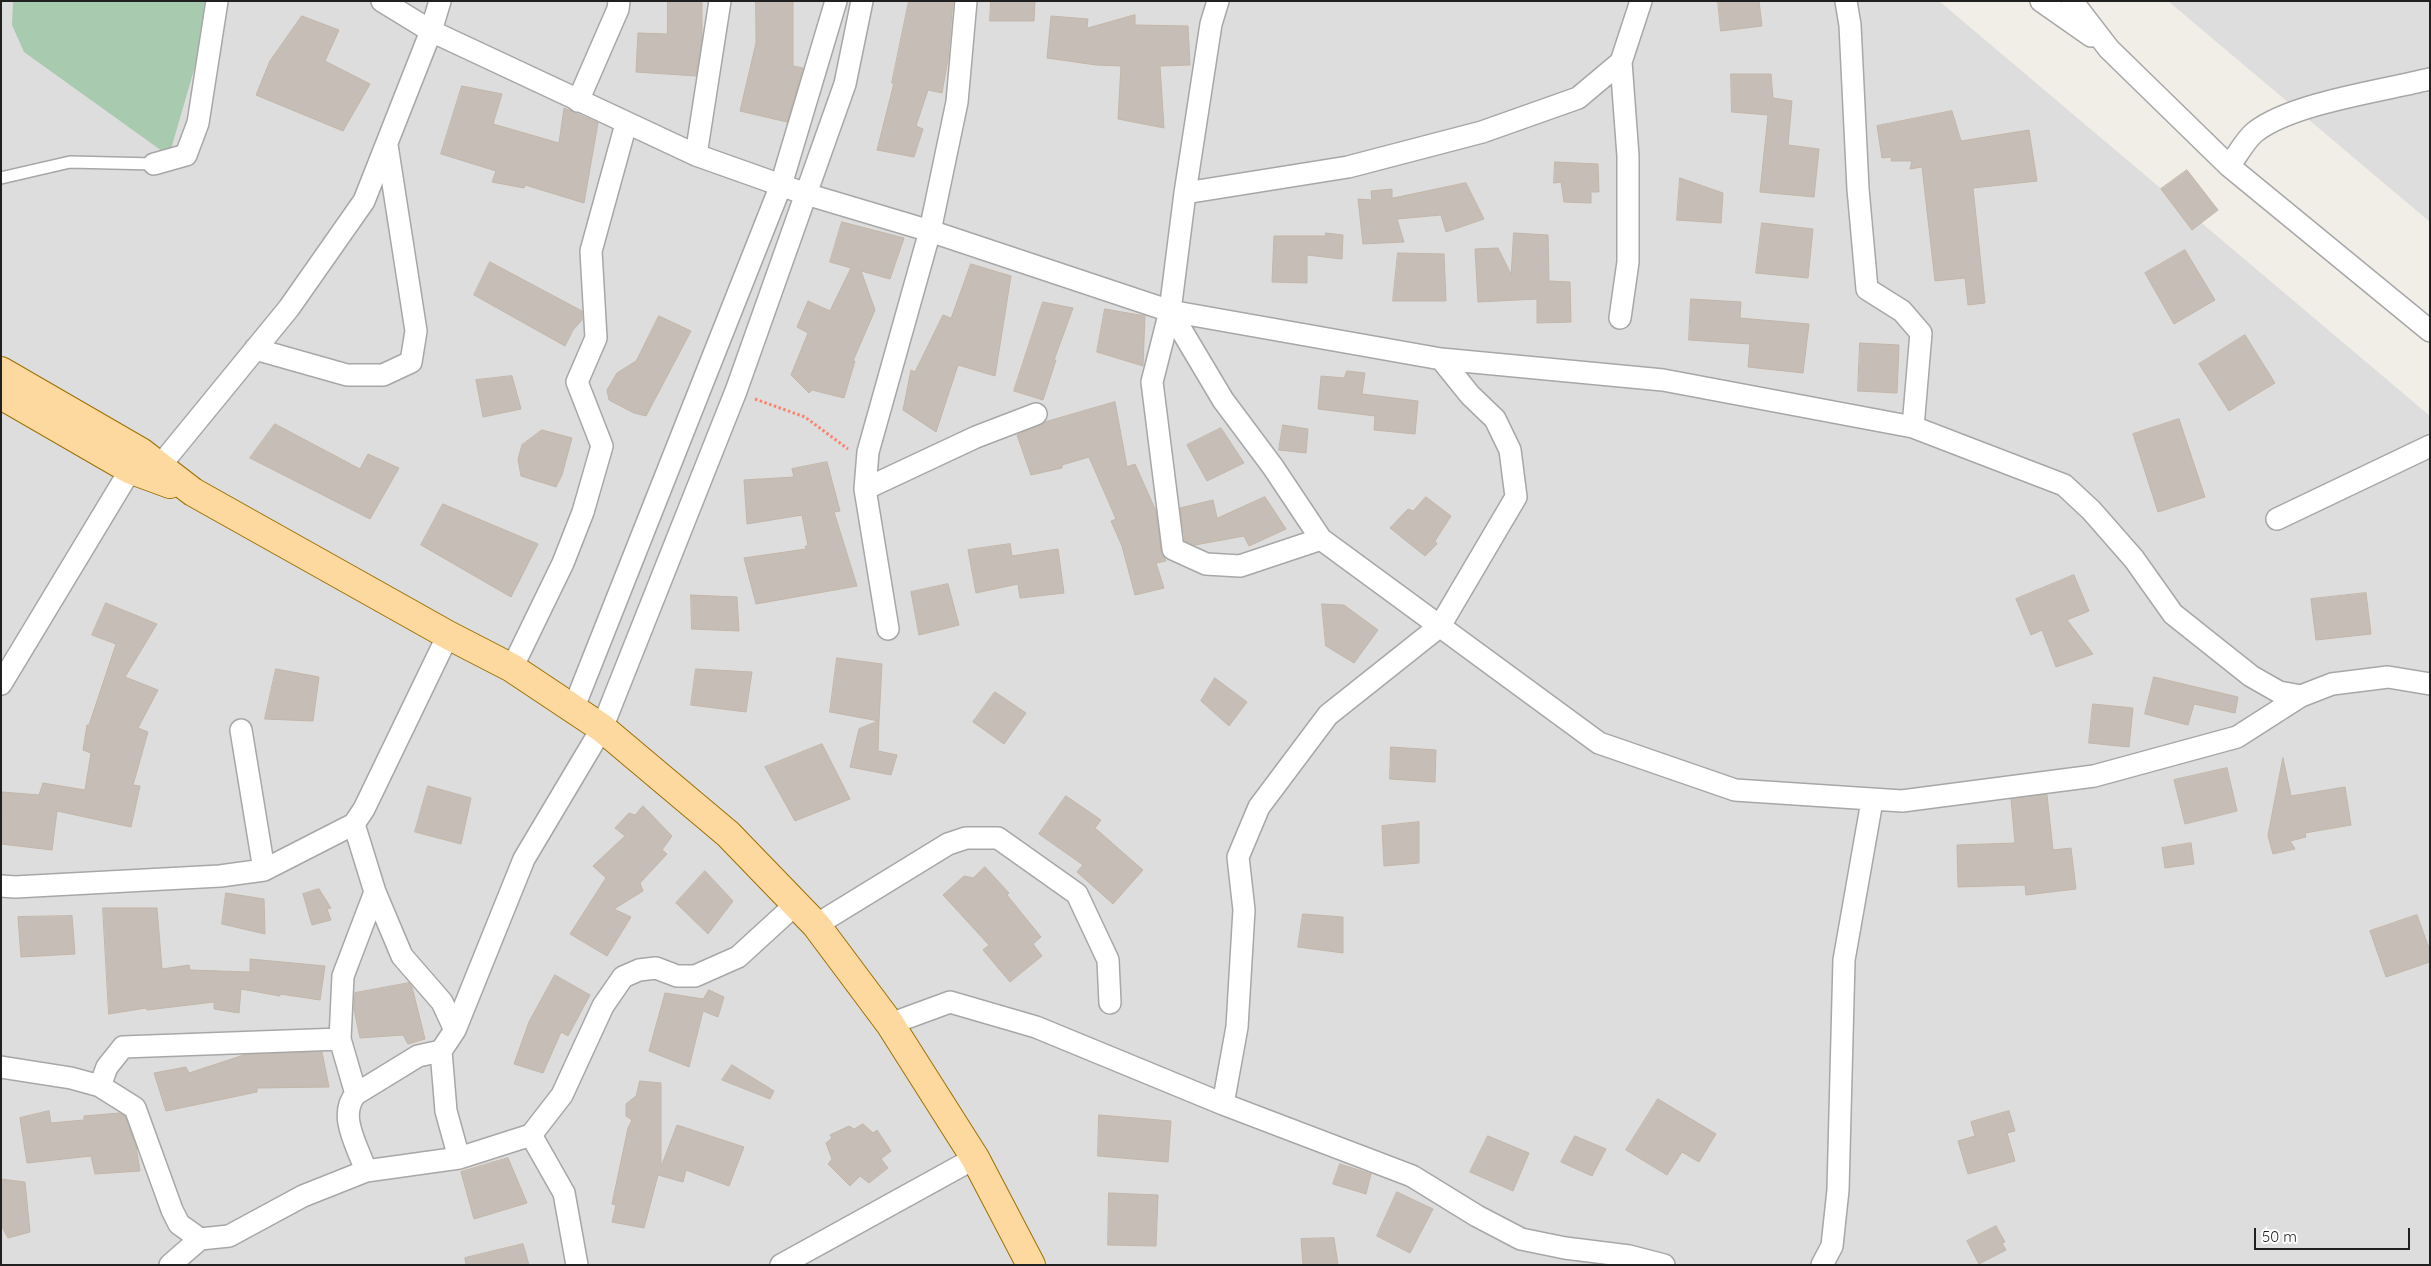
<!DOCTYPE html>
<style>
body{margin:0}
#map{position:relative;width:2431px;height:1266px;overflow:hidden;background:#f1eee7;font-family:Quicksand,sans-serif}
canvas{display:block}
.frame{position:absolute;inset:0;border:2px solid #202020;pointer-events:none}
.scale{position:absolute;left:2254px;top:1228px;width:156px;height:22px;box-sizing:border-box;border:2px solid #202020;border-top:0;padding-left:6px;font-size:15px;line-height:18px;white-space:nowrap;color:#202020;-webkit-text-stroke:4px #fff;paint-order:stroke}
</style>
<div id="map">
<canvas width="2431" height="1266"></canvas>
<div class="frame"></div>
<div class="scale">50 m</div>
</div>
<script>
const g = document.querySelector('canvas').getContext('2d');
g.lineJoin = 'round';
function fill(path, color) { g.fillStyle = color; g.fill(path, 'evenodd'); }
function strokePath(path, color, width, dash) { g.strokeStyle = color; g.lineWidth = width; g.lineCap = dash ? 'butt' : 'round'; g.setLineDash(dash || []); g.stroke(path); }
fill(new Path2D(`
 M1,1H1939L2430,416V1265H1Z
 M2168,1H2430V222Z`), '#dedddd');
fill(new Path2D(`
 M13,1H214L169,156L24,52L12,25Z`), '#a8caaf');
const building = new Path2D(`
 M668,1H702V37L696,76L636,72L638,33L667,34Z
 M756,1H793V66L803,68L787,122L740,111L756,43Z
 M909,1H953L948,59L942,93L928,90L916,126L923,129L914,157L877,150L894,83H892Z
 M991,1H1035L1034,21H990Z
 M1718,1H1759L1762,26L1721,31Z
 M1135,15V25L1188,26L1190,65L1160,66L1164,128L1118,119L1121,66L1096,65L1047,58L1051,16L1088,19L1087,28Z
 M302,16L339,30L325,61L370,84L343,131L256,95L270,61Z
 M1731,74H1771L1773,98L1792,101L1788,145L1819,149L1814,197L1760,192L1768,115L1732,112Z
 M462,86L502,94L493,124L559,143L564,108L598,123L584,203L525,185L524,188L492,182L496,171L441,154Z
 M1952,111L1961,141L2029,130L2037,181L1973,188L1985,303L1968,305L1965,278L1935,281L1922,167L1910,169L1912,161H1891L1892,157L1882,158L1877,126Z
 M1555,162L1598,164L1599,192H1591V203L1564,202L1561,182L1554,183Z
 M2187,170L2218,210L2192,230L2161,189Z
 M1680,178L1723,193L1721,223L1677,220Z
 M1466,183L1484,219L1446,232L1441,215L1397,219L1404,242L1363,244L1358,199L1372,200L1371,191L1392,189V198Z
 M842,222L904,238L890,279L861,271L875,310L853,361H855L844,398L812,390L809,393L791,375L808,333L797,327L808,301L830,311L851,268L830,262Z
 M1762,223L1813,229L1808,278L1756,273Z
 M1326,233L1343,235L1342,259L1307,255V283L1272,282L1274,236H1325Z
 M1514,233L1548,235L1549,281L1570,282L1571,322L1537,323V299L1478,302L1475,249L1498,248L1511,274Z
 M2185,250L2215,300L2174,324L2145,273Z
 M1398,253L1444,254L1446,301H1393Z
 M490,262L582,311V320L573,330L565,346L474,295Z
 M971,264L1011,276L995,376L958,365L936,432L903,410L911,370L915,372L943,315L951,318Z
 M1691,299L1741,302L1740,318L1809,324L1803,373L1748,367L1750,344L1689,340Z
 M1043,302L1073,308L1054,360H1056L1043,400L1014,391Z
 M1105,309L1145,316L1143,366L1097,352Z
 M659,316L691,331L646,416L634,413L609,400L607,390L617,373L636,361Z
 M2245,335L2275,383L2229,411L2199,364Z
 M1860,343L1899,345L1897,393L1858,391Z
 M1347,371L1365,373L1362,394L1418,401L1415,434L1374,430L1375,416L1318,409L1321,376L1344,378Z
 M512,376L521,409L483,417L476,380Z
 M1115,402L1127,467L1135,464L1156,511L1161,551L1166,561L1156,563L1164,588L1135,595L1122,546L1111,521L1116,519L1089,457L1062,465V468L1031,475L1017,435L1045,422Z
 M2179,419L2205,497L2158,512L2133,434Z
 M275,424L360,469L368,454L399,468L370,519L250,458Z
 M1283,425L1308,429L1306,453L1279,450Z
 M1221,428L1244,463L1207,481L1187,445Z
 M542,430L572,438L562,475L556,487L521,476L518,459L522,445Z
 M827,462L840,511L834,512L857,586L756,604L744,558L806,549L805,546H808L802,515L747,524L744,480L794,477L792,469Z
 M1265,497L1286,529L1249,546L1244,536L1195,545L1185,541L1180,508L1213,500L1217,518Z
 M1426,497L1451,516L1435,541L1437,544L1425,556L1390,528L1408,509L1413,511Z
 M443,504L538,544L511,597L421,545Z
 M1010,544L1012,556L1058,549L1064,593L1020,598L1018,584L976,593L968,550Z
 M2074,575L2089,611L2067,620L2093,654L2056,667L2042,630L2031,635L2016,599Z
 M948,584L959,625L919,635L911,592Z
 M2366,593L2371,634L2316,640L2311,599Z
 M691,595L737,597L739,631L692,629Z
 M106,603L157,624L125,677L158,690L138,728L148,732L133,785L140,786L131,827L57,811L52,850L1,844L2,792L39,795L43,783L85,790L91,753L83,750L87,725H89L116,644L92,635Z
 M1322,604L1344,605L1378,630L1354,663L1326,646Z
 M837,658L882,664L879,721L830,712Z
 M276,669L319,677L313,721L265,719Z
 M696,669L752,672L746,712L691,705Z
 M2154,677L2238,697L2235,713L2194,704L2188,725L2145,714Z
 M1215,678L1247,702L1229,726L1201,701Z
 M995,692L1026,713L1004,744L973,722Z
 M2093,704L2133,708L2129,747L2089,743Z
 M879,721L878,751L897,755L891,775L850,767L859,729Z
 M822,744L850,799L795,821L765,767Z
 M1391,747L1436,750L1435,782L1390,779Z
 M2283,758L2291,796L2345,787L2351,825L2305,833L2306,837L2290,841L2295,849L2273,854L2268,836Z
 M2227,768L2237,811L2185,824L2174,780Z
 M428,786L471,798L461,844L415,832Z
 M2047,795L2053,850L2071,848L2076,889L2026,895L2025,885L1958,887L1957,845L2015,843L2011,799Z
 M1066,796L1101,820L1095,828L1143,870L1113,904L1077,872L1083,865L1039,834Z
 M643,806L672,836L662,850L667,854L640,883L643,891L614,909L631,917L607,956L570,934L606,878L593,866L625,836L615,828L629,813L635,815Z
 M1419,822V863L1384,866L1382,826Z
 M2191,843L2194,864L2165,868L2162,848Z
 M985,867L1009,893L1007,895L1041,937L1033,944L1042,956L1010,982L983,950L989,945L943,895L964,876L973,878Z
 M705,871L733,901L708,934L676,903Z
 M319,889L331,908L327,909L331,920L312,925L303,894Z
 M226,893L264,899L265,934L222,924Z
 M103,908H157L162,969L189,965L190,970L250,972V959L325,966L320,1000L280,994V996L241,989L239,1013L214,1009V1002L147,1010L146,1008L109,1014Z
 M1303,914L1343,917V953L1298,947Z
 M2417,915L2430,951V962L2386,977L2370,931Z
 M72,916L75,954L21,957L18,917Z
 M555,975L590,995L568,1036L561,1032L543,1073L514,1064L529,1022Z
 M409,983L412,987L425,1039L408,1044L403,1035L360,1038L354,1009L355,993Z
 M709,990L724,997L718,1017L703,1011L689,1067L649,1051L665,993L703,999Z
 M322,1052L329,1087L257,1088V1092L166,1111L154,1073L186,1067L189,1073L244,1055Z
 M732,1065L774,1091L770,1099L722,1080Z
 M640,1081L661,1083V1167L677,1125L744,1147L729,1186L686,1170L683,1182L658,1175L644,1228L612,1222L616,1205L612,1204L628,1128L632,1120L626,1116V1104L636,1096Z
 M1658,1099L1716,1134L1699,1162L1682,1152L1667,1175L1626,1150Z
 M49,1111L51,1123L84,1120V1116L119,1113L125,1116L136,1146L140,1171L95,1174L91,1156L27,1163L20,1118Z
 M2009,1111L2015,1131L2007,1133L2015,1161L1968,1174L1958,1141L1975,1136L1971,1122Z
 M1099,1115L1171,1121L1168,1162L1098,1156Z
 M863,1124L873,1133L877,1130L891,1151L881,1159L888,1168L869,1183L860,1176L850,1186L828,1164L832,1159L826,1143L832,1138L830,1135L849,1126L854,1129Z
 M1488,1136L1529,1153L1513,1191L1470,1172Z
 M1575,1136L1606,1149L1592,1176L1561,1162Z
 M508,1158L527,1203L474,1219L461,1172Z
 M1340,1164L1371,1174L1366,1194L1333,1184Z
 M1,1179L25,1182L30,1232L8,1238L1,1225Z
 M1397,1192L1433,1209L1410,1253L1377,1236Z
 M1109,1193L1158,1195L1156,1246L1108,1245Z
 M1996,1226L2005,1242L2002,1243L2006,1250L1979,1264L1967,1241Z
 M1334,1238L1338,1265H1303L1301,1239Z
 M523,1244L529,1265H466L465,1258Z`);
fill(building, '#c6beb6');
strokePath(building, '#c3b6a9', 1);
const lane = new Path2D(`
 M1,178L70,162L154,164`);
const street = new Path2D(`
 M382,1L431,31L696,155L806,194L930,231L1170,311L1441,359L1663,380L1913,427L2064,485L2091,510L2134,559L2173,614L2251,676L2279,692L2301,696L2332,684L2388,677L2430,684
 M1218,1L1211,24L1185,193L1170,311L1223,400L1273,467L1321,539L1599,743L1735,790L1902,801L2094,776L2237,737L2301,696
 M1846,1L1850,25L1858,189L1867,289L1902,311L1921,333L1913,427
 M2041,1L2091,36
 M2072,1L2109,49L2229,166L2430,331
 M578,101L618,9L619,1
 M696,155L720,1
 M154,164L186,155L198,123L217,1
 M2229,166C2237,156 2245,140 2255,132C2292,103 2382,91 2430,79
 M1185,193L1348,167L1482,132L1578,98L1621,62L1641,1
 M1170,311L1152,382L1173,549L1206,564L1240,566L1321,539
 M1620,318L1628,262V156L1621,62
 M255,349L347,375H383L411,362L416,331L387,145
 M159,467L289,308L364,201L431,31L440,1
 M865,489L976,437L1036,414
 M2277,519L2430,446
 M888,629L865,489L868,452L930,231L957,102L966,1
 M512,668L563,563L583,512L602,446L577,382L596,338L591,251L626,124
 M1,684L138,457
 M574,707L781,185L836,1
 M241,730L264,870
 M354,824L375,892L402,956L442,1002L455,1030L441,1051L418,1056L356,1094C337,1115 358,1147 366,1171
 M1,886L15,887L220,876L264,870L354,824L364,809L448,635
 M816,925L948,844L966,838H998L1077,894L1108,960L1110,1003
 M890,1024L950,1002L1036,1027L1223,1104L1412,1176L1477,1216L1521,1239L1565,1248L1629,1256L1664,1265
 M455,1030L524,859L602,728L736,391L845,84L862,1
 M441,1051L446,1111L459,1158
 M1,1067L71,1078L100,1086L135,1108L172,1210L179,1224L200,1239L229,1236L303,1196L366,1171L459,1158L531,1135L562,1095L603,1006L623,977L639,970L656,968L677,976H695L738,957L796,904
 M100,1086L107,1067L123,1047L340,1039
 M356,1094L340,1039L343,976L375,892
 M1223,1104L1237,1027L1244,910L1238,857L1259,807L1328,715L1440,626L1516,497L1510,450L1495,419L1470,395L1441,359
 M531,1135L564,1193L577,1265
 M170,1265L200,1239
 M781,1265L975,1158
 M1822,1265L1832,1246L1838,1190L1844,960L1872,801`);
const primary = new Path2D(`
 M1,371L141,452L193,492L448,635L512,668L602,728L728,834L816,925L890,1024L975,1158L1031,1265
 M1,395L129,469L170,484`);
strokePath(lane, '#a7a7a7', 14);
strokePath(street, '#a7a7a7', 24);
strokePath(primary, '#9d7000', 30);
strokePath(new Path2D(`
 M755,399L805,417L848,449`), '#fb836e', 3, [2.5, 2.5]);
strokePath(lane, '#fff', 11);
strokePath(street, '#fff', 21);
strokePath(primary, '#fdd9a0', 28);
</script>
